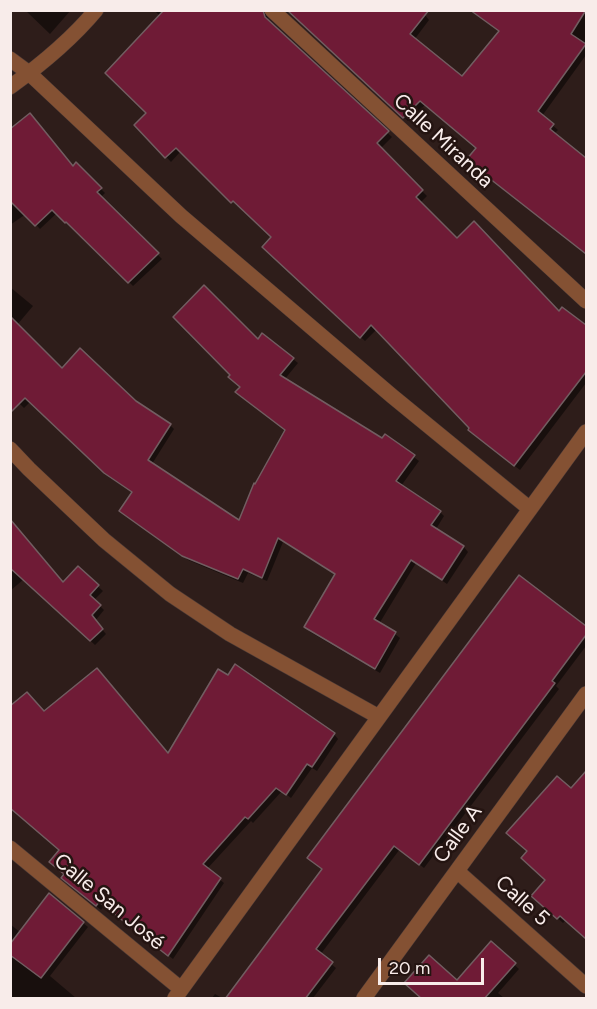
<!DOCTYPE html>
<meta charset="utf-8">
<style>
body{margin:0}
#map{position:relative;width:597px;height:1009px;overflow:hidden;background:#2e1d1a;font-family:Figtree,sans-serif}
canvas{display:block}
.frame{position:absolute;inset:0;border:12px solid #f8ecea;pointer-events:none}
.scale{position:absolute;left:378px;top:958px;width:106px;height:27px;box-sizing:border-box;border:3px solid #f8ecea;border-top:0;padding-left:8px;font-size:18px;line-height:21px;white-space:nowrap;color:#f8ecea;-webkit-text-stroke:4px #241411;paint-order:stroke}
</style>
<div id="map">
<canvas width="597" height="1009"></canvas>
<div class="frame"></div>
<div class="scale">20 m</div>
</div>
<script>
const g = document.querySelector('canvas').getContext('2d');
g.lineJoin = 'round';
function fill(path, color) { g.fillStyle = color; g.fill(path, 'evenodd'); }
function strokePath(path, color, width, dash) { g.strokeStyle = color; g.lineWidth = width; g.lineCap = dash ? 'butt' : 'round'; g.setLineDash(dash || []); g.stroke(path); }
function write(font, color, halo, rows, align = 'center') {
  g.font = font + ' Figtree,sans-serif'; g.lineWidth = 5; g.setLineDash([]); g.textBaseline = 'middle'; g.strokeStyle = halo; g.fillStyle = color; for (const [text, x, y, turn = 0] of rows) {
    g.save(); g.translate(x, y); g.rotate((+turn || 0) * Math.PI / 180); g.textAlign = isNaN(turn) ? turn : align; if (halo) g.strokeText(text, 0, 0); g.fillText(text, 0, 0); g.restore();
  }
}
fill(new Path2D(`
 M25,10H71L50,34Z
 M154,10L263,11L267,15L269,23L392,137L380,149L427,196L420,203L457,240L559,313L563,309L586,327V383L520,470L474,435L471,428L377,329L365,341L264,247L273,237L239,204L237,206L181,151L171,162L136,125L148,113L160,16Z
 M289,10L425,15L429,20L414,40L462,78L500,32L493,25L503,10H586V55L542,116L558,130L554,134L586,160V253L472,165L477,148L425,105L408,121Z
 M10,131L73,168L76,164L105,193L101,197L162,259L133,286L72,225L71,227L57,213L40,229L26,214L10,225Z
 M10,287L33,306L17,325L62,370L135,402L170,425L174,429L152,464L239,522L287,431L241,387L258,341L293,359L298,363L284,380L382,440L386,436L419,461L401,486L440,512L444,516L436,529L464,547L468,552L447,584L416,563L379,624L395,634L400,638L380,673L310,632L306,627L336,575L283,542L267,581L248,573L243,583L188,560L126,515L133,493L110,478L31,401L24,408L10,394Z
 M10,520L64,583L78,568L103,591L94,600L104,610L95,621L106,634L95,645L24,579L10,591Z
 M520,577L586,628V646L556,686L559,689L424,868L400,849L320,955L336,968L313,998H227L323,870Z
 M44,713L168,755L334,734L338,739L317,771L312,768L291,798L282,791L253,823L251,821L207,869L224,883L173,959L105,905L101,910L68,882L60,850Z
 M586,773V938L566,920L563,923L533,896L547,880L571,791Z
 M83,923L88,927L50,976L76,998H10V924L21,933Z
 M491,943L519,969L498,993L504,998H423L457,982Z
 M215,994L222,998H212Z`), '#0007');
const building = new Path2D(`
 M164,10H263L265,17L389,131L377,143L423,190L416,197L457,238L474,221L559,311L562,307L586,325V372L514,466L468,430L469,428L371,325L360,338L262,247L271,237L233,201L231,203L176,148L165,158L134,125L146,113L105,73Z
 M287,10H429L410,34L462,76L499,31L470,10H586L571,34L586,44L538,111L554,124L550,129L586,158V254L466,160L476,148L420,101L403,118Z
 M30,113L73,166L76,162L102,188L97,192L159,253L128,283L66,222L65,223L52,210L35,226L10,201V129Z
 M204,285L258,339L262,333L294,358L280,375L382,438L385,434L415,455L396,481L441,511L431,525L464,546L442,580L411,560L374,619L396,632L375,669L304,627L335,574L278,538L262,578L243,569L238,579L182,556L119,511L132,492L104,473L25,398L10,413V316L62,368L80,348L136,401L171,424L148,460L239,520L254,483L255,484L285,430L235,392L240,387L228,377L230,375L173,317Z
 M10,519L63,582L78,566L99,585L90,595L101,605L92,615L103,629L90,641L10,568Z
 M519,575L586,626V635L552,681L555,683L419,865L394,846L316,949L333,962L305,999H225L322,869L307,858Z
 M235,664L335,733L312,767L307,764L286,795L276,788L248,819L245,817L203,864L221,878L168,956L99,902L96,906L61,878L64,874L49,862L59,850L10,808V706L27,692L44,711L97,668L168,753L218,669L228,675Z
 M586,771V939L560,916L557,919L531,896L545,880L521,858L527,851L506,833L557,776L571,788Z
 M49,893L84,922L41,978L10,955V944Z
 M491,941L516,963L484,999H422L404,983L429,955L457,980Z`);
fill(building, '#6f1b36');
strokePath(building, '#725d61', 1.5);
const street = new Path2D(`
 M272,10L586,301
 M10,59L29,73L181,216L392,396L530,509
 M10,87C42,64 71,40 96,10
 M10,449L29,469L104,540L170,594L230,634L379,717
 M10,848L181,989
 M457,871L586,986
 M175,998L586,432
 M364,998L586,694`);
strokePath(street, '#4a3a37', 16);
strokePath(street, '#845133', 15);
write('21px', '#f8ecea', '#241411', [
 ["Calle Miranda",443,141,43],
 ["Calle A",458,834,-54],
 ["Calle 5",522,901,42],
 ["Calle San José",109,902,40]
]);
</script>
